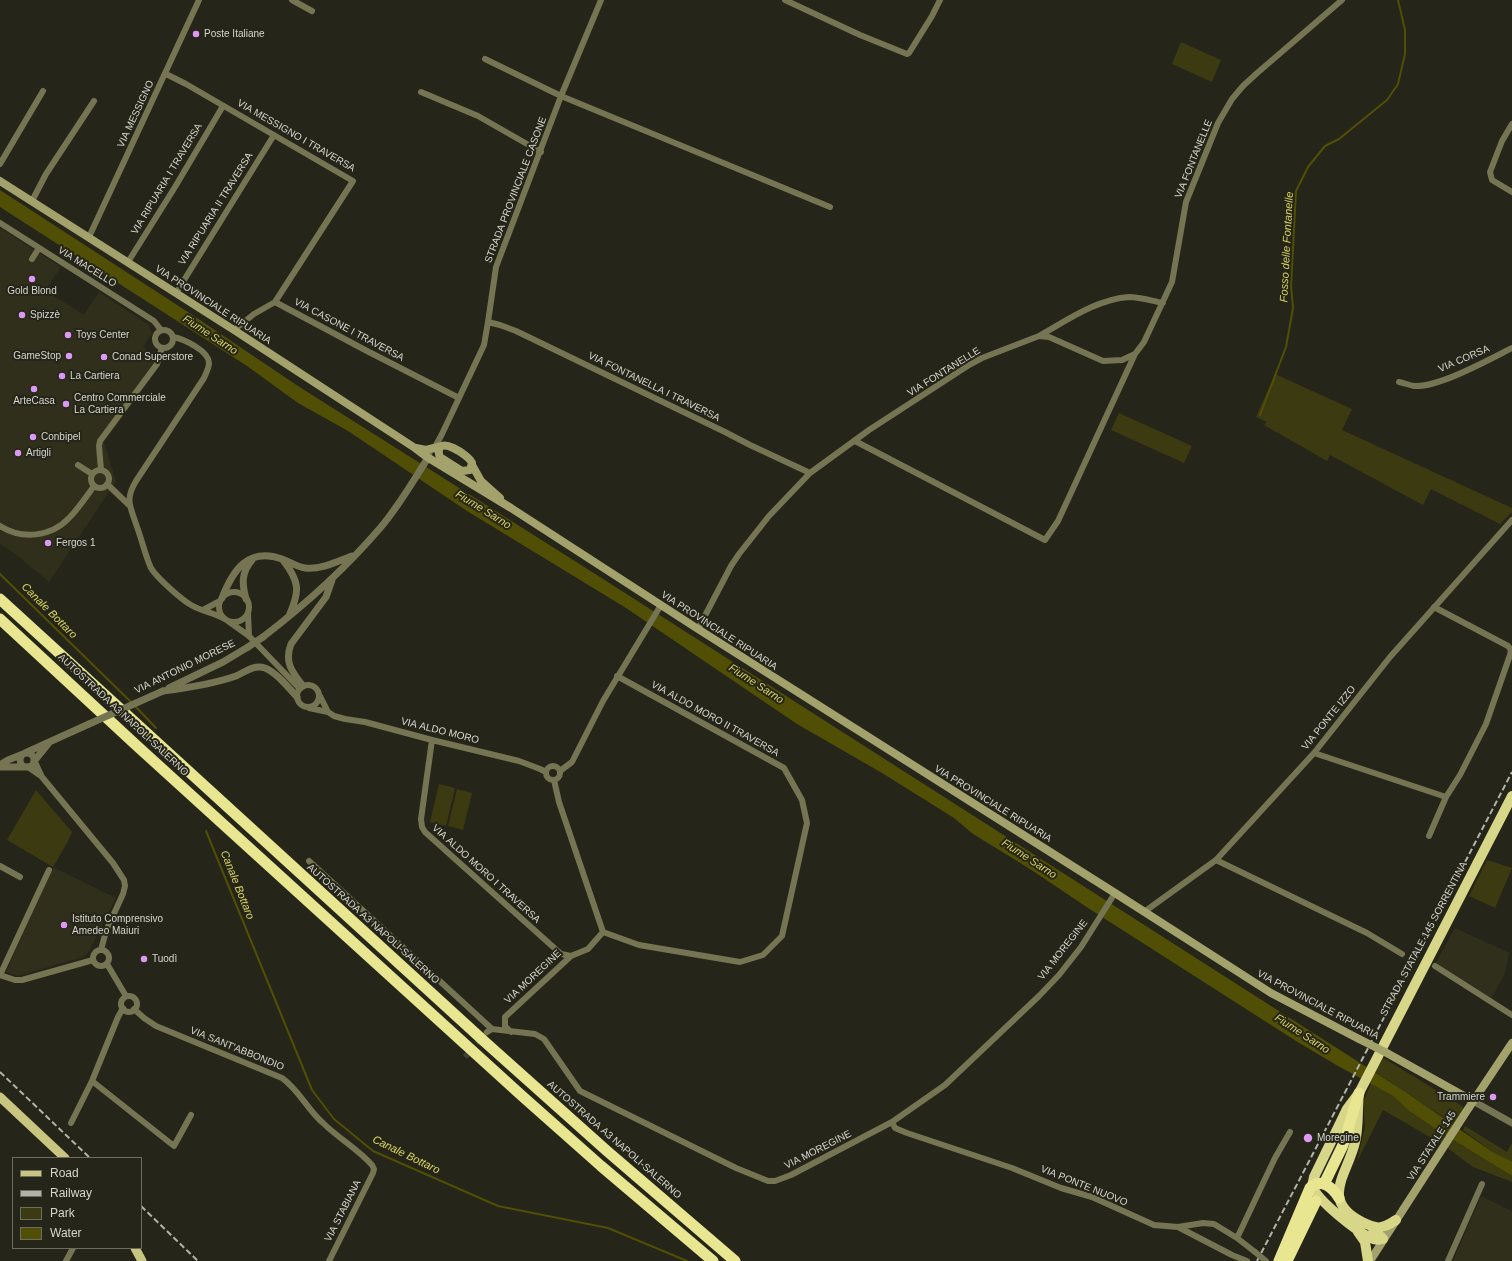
<!DOCTYPE html>
<meta charset="utf-8">
<style>
body{margin:0}
#map{position:relative;width:1512px;height:1261px;overflow:hidden;background:#262519;font-family:Helvetica,sans-serif}
canvas{display:block}
.legend{position:absolute;left:12px;top:1157px;width:130px;height:92px;box-sizing:border-box;background:#262519;border:1px solid #6c6c61;margin:0;padding:5px 7px;list-style:none;font-size:12px;color:#d6d6cd}
.legend li{display:flex;align-items:center;gap:8px;height:20px}
.legend b{width:20px;border:1px solid #6c6c61}
</style>
<div id="map">
<canvas width="1512" height="1261"></canvas>
<ul class="legend">
<li><b style="height:5px;background:#c7c57f"></b>Road</li>
<li><b style="height:5px;background:#b2b2a9"></b>Railway</li>
<li><b style="height:11px;background:#3c3a10"></b>Park</li>
<li><b style="height:11px;background:#514e05"></b>Water</li>
</ul>
</div>
<script>
const g = document.querySelector('canvas').getContext('2d');
g.lineJoin = 'round';
function fill(path, color) { g.fillStyle = color; g.fill(path, 'evenodd'); }
function strokePath(path, color, width, dash) { g.strokeStyle = color; g.lineWidth = width; g.lineCap = dash ? 'butt' : 'round'; g.setLineDash(dash || []); g.stroke(path); }
function write(font, color, halo, rows, align = 'center') {
  g.font = font + ' Helvetica,sans-serif'; g.lineWidth = 4; g.setLineDash([]); g.textBaseline = 'middle'; g.strokeStyle = halo; g.fillStyle = color; for (const [text, x, y, turn = 0] of rows) {
    g.save(); g.translate(x, y); g.rotate((+turn || 0) * Math.PI / 180); g.textAlign = isNaN(turn) ? turn : align; if (halo) g.strokeText(text, 0, 0); g.fillText(text, 0, 0); g.restore();
  }
}
fill(new Path2D(`
 M0,228L61,267L48,286L49,293L84,315L99,292L149,325L152,334L143,347L150,353L149,358L160,366L104,442L116,481L49,582L13,552L0,544Z
 M53,867L116,898L88,953L83,957L18,976L6,972Z
 M1455,928L1510,953L1508,958L1505,974L1491,999L1435,964Z
 M1481,1196L1512,1211V1261H1453Z`), '#2f2f1b');
fill(new Path2D(`
 M1181,42L1221,60L1212,82L1172,64Z
 M1275,374L1352,409L1342,430L1512,508V512L1500,524L1431,489L1423,505L1330,455L1327,461L1264,425L1267,422L1256,417Z
 M1119,413L1192,446L1184,463L1111,430Z
 M439,784L455,788L446,826L430,822Z
 M457,789L472,793L463,830L448,826Z
 M36,790L72,832L67,843L53,867L7,840Z
 M1487,860L1512,868L1495,908L1469,896Z
 M1382,1057L1462,1106L1464,1109L1455,1125L1375,1072Z
 M1371,1084L1393,1096L1408,1110L1437,1130L1512,1176V1182L1473,1167L1442,1144L1383,1110L1357,1162L1365,1126L1363,1102Z
 M1465,1126L1507,1152L1512,1143V1161L1494,1153L1463,1130Z`), '#3c3a10');
fill(new Path2D(`
 M0,190L191,314L298,386L600,577L1404,1091L1494,1153L1512,1161V1176L1437,1130L1408,1110L1393,1096L1338,1066L1296,1041L1088,908L1030,869L973,834L954,818L882,773L797,724L626,608L467,511L348,431L298,403L247,366L0,207Z`), '#514e05');
strokePath(new Path2D(`
 M1260,415L1286,347L1293,308L1291,286L1296,191L1308,167L1325,146L1339,139L1387,100L1398,84L1405,54V30L1398,0
 M0,574L132,703
 M135,706L156,728
 M206,831L312,1090L334,1119L373,1151L498,1206L608,1228L687,1261`), '#514e05', 2);
strokePath(new Path2D(`
 M465,1057L487,1032`), '#404034', 6, [6, 3]);
strokePath(new Path2D(`
 M292,0L312,11
 M785,0L860,35L907,54L909,53L932,16L940,0
 M485,59L561,96L830,207
 M166,74L186,84L353,181L275,302
 M421,92L478,116L541,152
 M1512,124L1502,141L1490,172L1492,180L1512,192
 M0,164L43,91
 M32,201L46,174L94,101
 M0,223L154,321L161,330
 M89,237L199,0
 M32,259L39,248
 M128,262L175,187L223,106
 M176,293L274,135
 M488,322L500,325L516,331L725,432L750,445L810,473
 M155 339a9 9 0 1 1 18 0a9 9 0 1 1-18 0Z
 M234,330L254,314L275,302L367,351L459,398
 M1039,336C1066,321 1097,299 1129,297C1140,297 1152,301 1163,303
 M173,337C184,339 209,351 209,363C209,368 206,373 204,378L136,481C124,501 131,507 137,527C142,540 145,555 151,568C156,577 182,600 191,605C201,611 214,613 225,619
 M1399,382C1404,383 1409,385 1414,386C1438,388 1490,359 1512,348
 M855,441L1045,540L1058,521L1135,354
 M436,450L435,447L442,434L484,345L488,322L496,267L561,96L601,0
 M78,465L92,474
 M91 479a9 9 0 1 1 18 0a9 9 0 1 1-18 0Z
 M101,470L99,446L100,441L157,364L162,348
 M107,484L129,505
 M0,526C22,540 51,537 69,518C78,509 86,497 94,486
 M219 607a15 15 0 1 1 30 0a15 15 0 1 1-30 0Z
 M203,610L220,601
 M248,613L249,636
 M228,621L249,636L300,689
 M698,629L731,566L739,554L769,516L810,473L869,430L969,365L982,358L1039,336L1049,337L1103,361L1122,360L1135,354L1144,342L1172,282L1186,202L1218,123L1232,99L1243,86L1256,74L1342,0
 M297 696a11 11 0 1 1 22 0a11 11 0 1 1-22 0Z
 M320,696L328,712
 M309,708L328,712L334,716L345,719L365,722L432,740L519,761L540,769L546,772
 M432,740L421,819L422,827L425,832L561,954L571,956
 M1314,753L1446,797
 M35,762L42,777L113,863L124,880L125,886L123,894L106,931L101,950
 M546 773a7 7 0 1 1 14 0a7 7 0 1 1-14 0Z
 M28,767L41,776
 M560,771L572,762L603,701L661,605
 M554,780L559,802L603,932L639,945L740,962L763,955L782,936L807,823L802,800L784,768L617,676
 M1429,836L1446,797L1460,775L1486,724L1510,655L1511,650L1508,646L1434,607
 M1216,860L1367,933L1402,954
 M309,861L492,1029
 M0,866L20,877
 M1144,912L1216,860L1314,753L1390,657L1512,520
 M93 958a8 8 0 1 1 16 0a8 8 0 1 1-16 0Z
 M107,964L126,996
 M1435,966L1512,1015
 M0,975L49,870
 M0,975L15,980H22L93,960
 M121 1004a8 8 0 1 1 16 0a8 8 0 1 1-16 0Z
 M134,1009L144,1018L156,1026L282,1078C299,1090 307,1109 323,1123C338,1138 358,1149 372,1165L374,1169L373,1173L329,1261
 M487,1032L492,1029L535,1034L544,1039L580,1091L736,1168L768,1181H775L791,1175L892,1122L945,1085L1039,996L1059,975L1081,947L1115,893
 M511,1032L505,1026V1017L571,956L588,949L603,932
 M92,1081L174,1146L191,1115
 M892,1122L895,1128L907,1133L1012,1168L1061,1188L1092,1197L1154,1225L1178,1227L1203,1223L1214,1224L1237,1238L1255,1252
 M71,1123L92,1081L118,1017L123,1008
 M1178,1227L1232,1255L1247,1261
 M1237,1238L1275,1158L1290,1132
 M66,1261L73,1248
 M1448,1261L1482,1184`), '#757453', 6);
strokePath(new Path2D(`
 M283,560C300,582 300,591 289,616
 M222,598C233,570 248,547 282,559C290,562 297,567 305,568C321,570 338,561 352,556
 M246,599C242,584 241,573 252,560
 M263,637C306,604 346,568 381,527C398,507 412,483 426,461L427,457L429,453
 M303,686C292,672 284,662 291,644L326,597L332,580
 M169,688L223,662L248,647
 M163,691C187,688 213,684 236,676C245,672 254,664 265,668C277,673 288,687 297,697
 M20 760a7 7 0 1 1 14 0a7 7 0 1 1-14 0Z
 M25,753L89,724
 M35,760L48,744
 M0,765L8,760L23,754
 M0,767H25
 M1473,1101L1512,1123`), '#757453', 7);
strokePath(new Path2D(`
 M0,181L234,330L415,448L427,457L511,508L698,629L1115,893L1271,993L1359,1039
 M416,448L426,450L442,446
 M440,457L462,471L470,470L472,463C469,455 436,434 439,454C439,458 444,463 447,468
 M472,465L481,481L500,498
 M1385,1052L1473,1101
 M1370,1261L1466,1112L1512,1043`), '#a3a26c', 8);
strokePath(new Path2D(`
 M0,1097L65,1158
 M135,1248L142,1261`), '#c7c57f', 9);
strokePath(new Path2D(`
 M1359,1093L1347,1109L1314,1177L1312,1186C1318,1201 1356,1231 1371,1238C1375,1240 1379,1240 1383,1239L1372,1227
 M1396,1220C1381,1230 1377,1229 1362,1222C1319,1200 1348,1174 1355,1142C1359,1127 1357,1109 1359,1093L1512,796
 M1358,1232L1365,1242L1368,1261`), '#d8d688', 10);
strokePath(new Path2D(`
 M0,599L485,1042L607,1151L735,1261
 M0,619L136,745L521,1095L601,1166L713,1261
 M1326,1180L1343,1145L1359,1093
 M1279,1261L1310,1188C1321,1177 1333,1188 1339,1198
 M1287,1261L1316,1201`), '#e8e690', 11);
strokePath(new Path2D(`
 M0,1072L90,1158
 M141,1206L198,1261
 M1257,1261L1512,772`), '#b2b2a9', 2, [6, 3]);
strokePath(new Path2D(`
 M1255,1252L1266,1261`), '#757453', 6);
strokePath(new Path2D(`
 M248,647L263,637
 M89,724L163,691`), '#757453', 7);
strokePath(new Path2D(`
 M1359,1039L1385,1052`), '#a3a26c', 8);
for (const [x, y, r, color] of [
 [196,34,4,"#dc99f4"],
 [32,279,4,"#dc99f4"],
 [22,315,4,"#dc99f4"],
 [68,335,4,"#dc99f4"],
 [69,356,4,"#dc99f4"],
 [104,357,4,"#dc99f4"],
 [62,376,4,"#dc99f4"],
 [34,389,4,"#dc99f4"],
 [66,404,4,"#dc99f4"],
 [33,437,4,"#dc99f4"],
 [18,453,4,"#dc99f4"],
 [48,543,4,"#dc99f4"],
 [64,925,4,"#dc99f4"],
 [144,959,4,"#dc99f4"],
 [1493,1097,4,"#dc99f4"],
 [1308,1138,5,"#dc99f4"]
]) { const dot = new Path2D(); dot.arc(x, y, r, 0, 2 * Math.PI); g.fillStyle = color; g.fill(dot); strokePath(dot, '#262519', 1.5); }
write('10px', '#d6d6cd', '#262519', [
 ["Poste Italiane",204,34],
 ["Gold Blond",32,291,"center"],
 ["Spizzè",30,315],
 ["Toys Center",76,335],
 ["GameStop",61,356,"right"],
 ["Conad Superstore",112,357],
 ["La Cartiera",70,376],
 ["Centro Commerciale",74,398],
 ["La Cartiera",74,410],
 ["ArteCasa",34,401,"center"],
 ["Conbipel",41,437],
 ["Artigli",26,453],
 ["Fergos 1",56,543],
 ["Istituto Comprensivo",72,919],
 ["Amedeo Maiuri",72,931],
 ["Tuodì",152,959],
 ["Trammiere",1485,1097,"right"],
 ["Moregine",1317,1138]
], 'left');
write('10px', '#d6d6cd', '#262519', [
 ["VIA MESSIGNO",136,114,-65],
 ["VIA MESSIGNO I TRAVERSA",296,136,30],
 ["VIA FONTANELLE",1194,159,-68],
 ["VIA RIPUARIA I TRAVERSA",167,179,-59],
 ["STRADA PROVINCIALE CASONE",516,190,-69],
 ["VIA RIPUARIA II TRAVERSA",216,209,-58],
 ["VIA MACELLO",87,267,32],
 ["VIA PROVINCIALE RIPUARIA",213,305,33],
 ["VIA CASONE I TRAVERSA",349,330,28],
 ["VIA CORSA",1464,359,-23],
 ["VIA FONTANELLE",944,372,-32],
 ["VIA FONTANELLA I TRAVERSA",654,387,26],
 ["VIA PROVINCIALE RIPUARIA",719,631,33],
 ["VIA ANTONIO MORESE",185,667,-26],
 ["AUTOSTRADA A3 NAPOLI-SALERNO",123,715,43],
 ["VIA PONTE IZZO",1329,718,-51],
 ["VIA ALDO MORO II TRAVERSA",715,719,29],
 ["VIA ALDO MORO",440,731,14],
 ["VIA PROVINCIALE RIPUARIA",993,804,32],
 ["VIA ALDO MORO I TRAVERSA",486,874,42],
 ["AUTOSTRADA A3 NAPOLI-SALERNO",373,924,42],
 ["STRADA STATALE 145 SORRENTINA",1424,939,-62],
 ["VIA MOREGINE",1063,950,-52],
 ["VIA MOREGINE",533,977,-43],
 ["VIA PROVINCIALE RIPUARIA",1318,1005,28],
 ["VIA SANT'ABBONDIO",237,1049,22],
 ["AUTOSTRADA A3 NAPOLI-SALERNO",614,1140,41],
 ["VIA STATALE 145",1432,1146,-57],
 ["VIA MOREGINE",818,1150,-27],
 ["VIA PONTE NUOVO",1084,1186,22],
 ["VIA STABIANA",343,1211,-63]
]);
write('italic 11px', '#d9d561', '#262519', [
 ["Fosso delle Fontanelle",1287,247,-87],
 ["Fiume Sarno",210,335,33],
 ["Fiume Sarno",483,510,32],
 ["Canale Bottaro",49,611,45],
 ["Fiume Sarno",756,684,33],
 ["Fiume Sarno",1029,859,33],
 ["Canale Bottaro",237,885,68],
 ["Fiume Sarno",1302,1034,33],
 ["Canale Bottaro",406,1155,26]
]);
</script>
